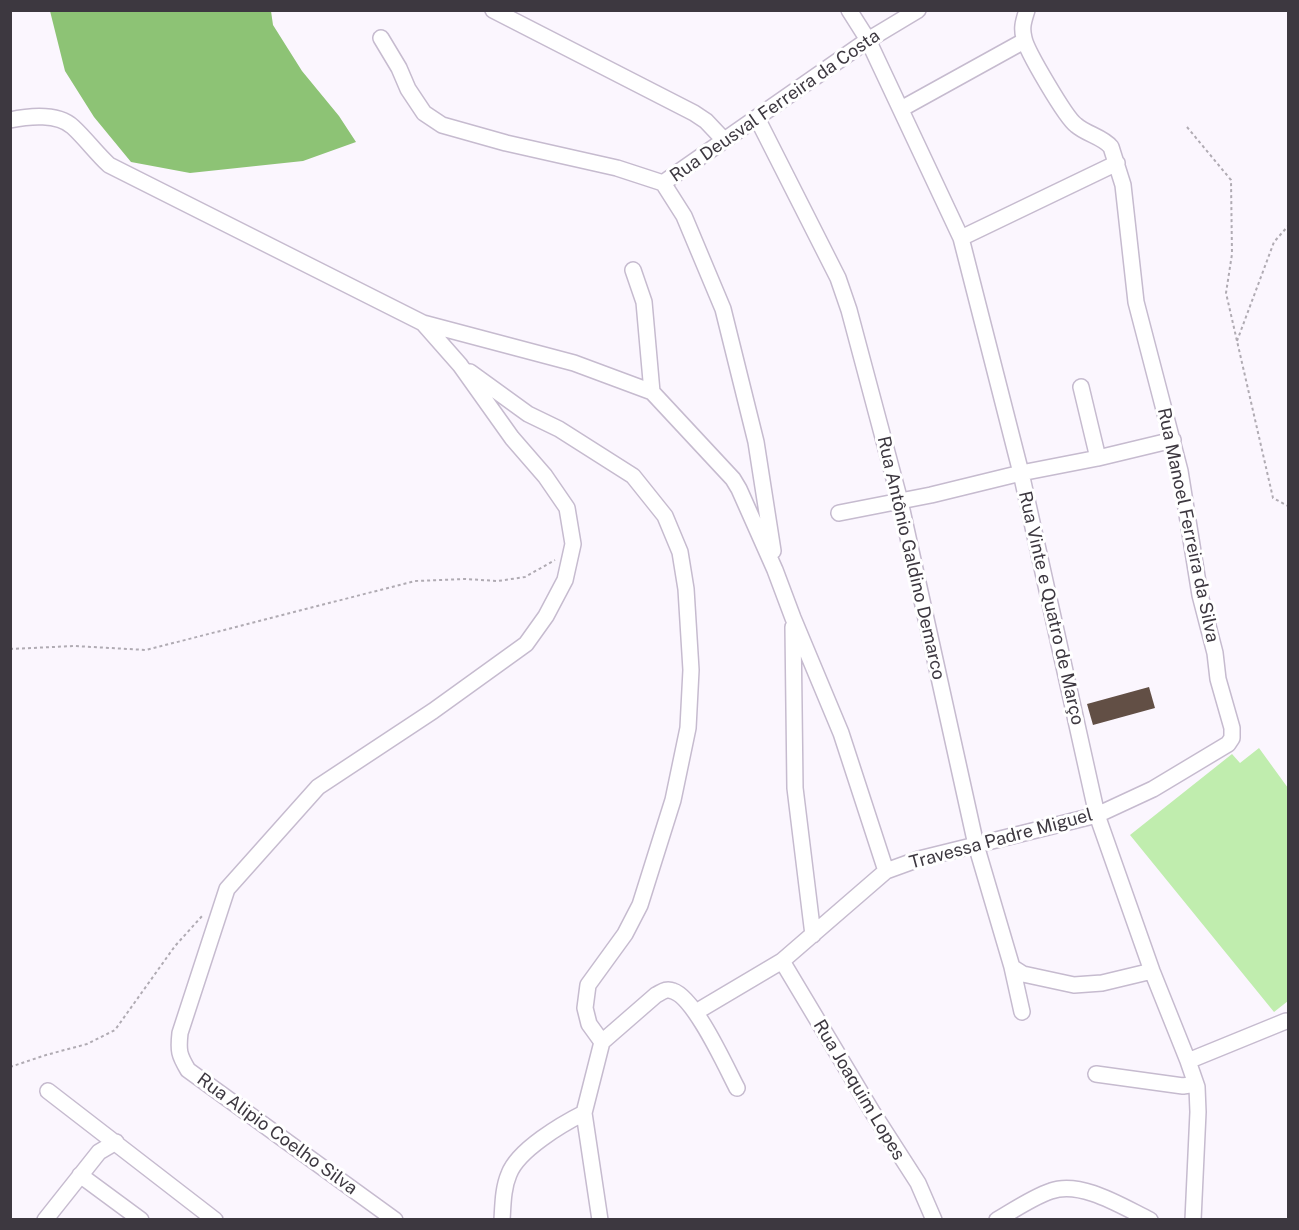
<!DOCTYPE html>
<meta charset="utf-8">
<style>
body{margin:0}
#map{position:relative;width:1299px;height:1230px;overflow:hidden;background:#fbf6fe;font-family:"Public Sans",sans-serif}
canvas{display:block}
.frame{position:absolute;inset:0;border:12px solid #3d3840;pointer-events:none}
</style>
<div id="map">
<canvas width="1299" height="1230"></canvas>
<div class="frame"></div>
</div>
<script>
const g = document.querySelector('canvas').getContext('2d');
g.lineJoin = 'round';
function fill(path, color) { g.fillStyle = color; g.fill(path, 'evenodd'); }
function strokePath(path, color, width, dash) { g.strokeStyle = color; g.lineWidth = width; g.lineCap = dash ? 'butt' : 'round'; g.setLineDash(dash || []); g.stroke(path); }
function write(font, color, halo, rows, align = 'center') {
  g.font = font + ' "Public Sans",sans-serif'; g.lineWidth = 6; g.setLineDash([]); g.textBaseline = 'middle'; g.strokeStyle = halo; g.fillStyle = color; for (const [text, x, y, turn = 0] of rows) {
    g.save(); g.translate(x, y); g.rotate((+turn || 0) * Math.PI / 180); g.textAlign = isNaN(turn) ? turn : align; if (halo) g.strokeText(text, 0, 0); g.fillText(text, 0, 0); g.restore();
  }
}
fill(new Path2D(`
 M1259,748L1288,788V1001L1274,1012L1130,835L1232,754L1240,763Z`), '#c0edae');
fill(new Path2D(`
 M50,11H271L273,25L302,71L339,116L356,142L303,161L190,173L131,162L94,117L65,71Z`), '#8dc375');
fill(new Path2D(`
 M1149,687L1155,708L1093,725L1087,704Z`), '#624f45');
const minor = new Path2D(`
 M493,10L694,113L706,121L724,140
 M849,10L868,40L961,238L1021,473L1097,815L1152,971L1188,1061L1197,1087L1198,1112L1193,1220
 M381,38L399,68L408,89L424,113L442,125L506,143L617,168L663,183
 M901,109L1024,41
 M757,118L838,278L849,310L900,501L976,845L1012,967L1022,1012
 M10,120C29,116 58,113 73,127C86,139 96,153 109,165L423,323L574,363L652,392L733,479L739,489L775,570L793,618L841,733L886,871
 M663,183L684,216L723,309L756,442L773,551
 M663,183L868,40L918,10
 M961,238L1117,163
 M633,270L644,302L652,392
 M470,372L528,414L559,429L633,476L665,516L680,552L686,589L691,670L688,728L673,800L640,905L625,934L588,985L585,1008L589,1024L602,1042
 M1081,387L1098,458
 M839,513L931,495L1021,473L1098,458L1173,440
 M793,627L795,788L813,935
 M782,961L873,1113L918,1183L934,1220
 M1012,967L1023,974L1074,985L1102,983L1152,971
 M696,1012L782,961L886,871L919,859L1097,815L1153,789L1228,744L1232,738V728L1218,679L1215,653L1200,595L1180,471L1136,302L1123,185L1111,147C1103,137 1086,134 1076,125C1066,118 1026,50 1024,38C1021,27 1024,20 1027,10
 M602,1042L656,995C662,992 666,988 673,991C695,998 726,1067 737,1088
 M1188,1061L1286,1021
 M1096,1074L1183,1086L1196,1084
 M48,1091L215,1220
 M80,1175L141,1220
 M45,1220L99,1152L116,1142
 M395,1220L188,1070C179,1055 178,1051 180,1033L227,889L318,787L433,711L526,644L546,616L565,580L573,544L567,508L545,476L512,438L460,365L423,323
 M502,1220C503,1204 503,1188 509,1174C518,1150 562,1124 584,1113
 M600,1220L584,1113L602,1042
 M997,1220C1014,1210 1033,1197 1051,1191C1081,1180 1123,1207 1150,1220`);
strokePath(minor, '#c6bbcf', 18);
strokePath(new Path2D(`
 M1187,127L1231,180L1232,254L1226,293L1273,498L1288,506
 M1237,341L1274,242L1288,226
 M10,649L74,646L146,650L415,581L465,579L498,581L525,577L555,560
 M10,1067L46,1055L87,1044L115,1030L175,946L203,915`), '#b0abb3', 2, [3, 3]);
strokePath(minor, '#fff', 15);
write('18px', '#3d3840', '#fff', [
 ["Rua Deusval Ferreira da Costa",775,106,-35],
 ["Rua Manoel Ferreira da Silva",1188,525,78],
 ["Rua Antônio Galdino Demarco",911,558,77],
 ["Rua Vinte e Quatro de Março",1051,608,77],
 ["Travessa Padre Miguel",1001,839,-15],
 ["Rua Joaquim Lopes",859,1090,59],
 ["Rua Alipio Coelho Silva",277,1134,36]
]);
</script>
